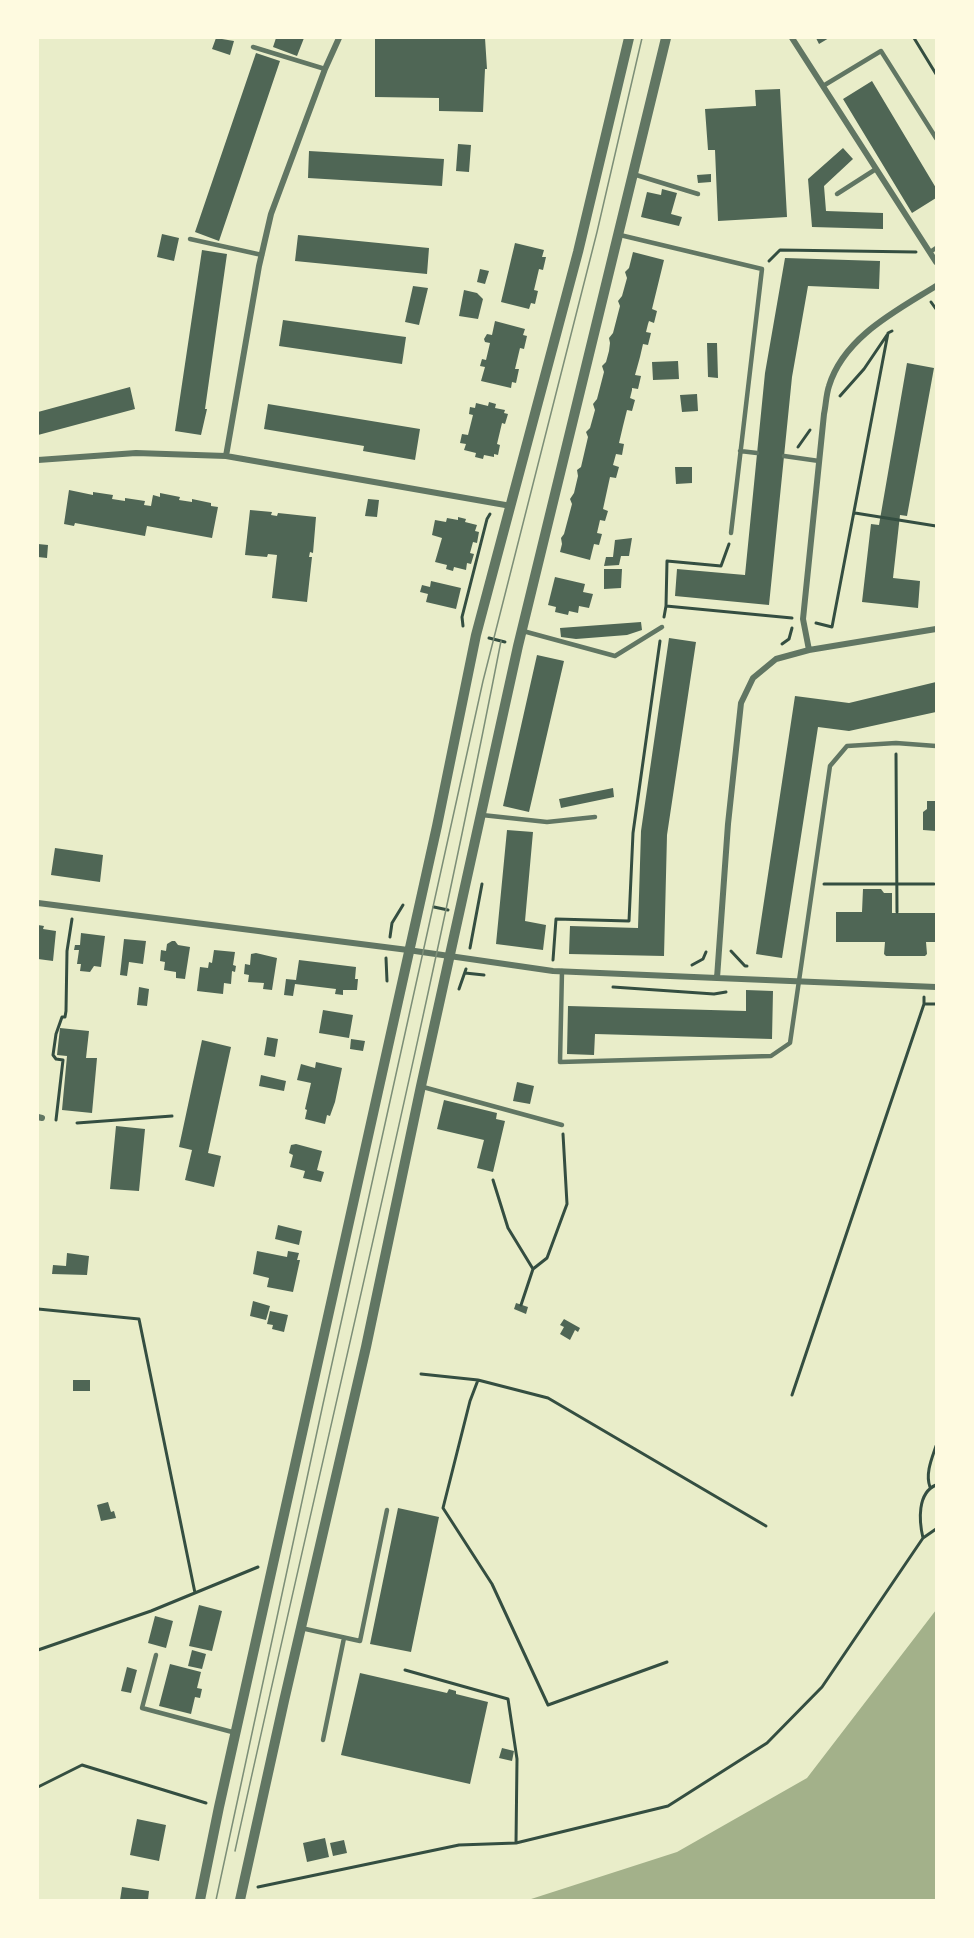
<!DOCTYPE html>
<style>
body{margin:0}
#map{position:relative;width:974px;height:1938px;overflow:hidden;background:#e9edc9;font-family:"Source Sans 3",sans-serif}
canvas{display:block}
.frame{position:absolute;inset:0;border:39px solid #fefae0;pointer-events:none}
</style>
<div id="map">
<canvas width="974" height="1938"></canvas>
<div class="frame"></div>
</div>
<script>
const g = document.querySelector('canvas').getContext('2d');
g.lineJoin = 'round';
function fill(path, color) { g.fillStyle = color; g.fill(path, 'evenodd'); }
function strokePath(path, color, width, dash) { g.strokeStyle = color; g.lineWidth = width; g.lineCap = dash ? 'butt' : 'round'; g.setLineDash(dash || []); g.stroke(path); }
fill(new Path2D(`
 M936,1610V1900H528L677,1852L807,1778Z`), '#a3b18a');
fill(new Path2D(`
 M216,38L234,41L230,55L212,49Z
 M276,38H304L297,56L273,47Z
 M375,38H485L487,69H485L483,112L439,111V98L375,97Z
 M816,38H829L819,44Z
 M256,53L280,61L219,241L195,232Z
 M872,81L936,188V198L912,213L843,99Z
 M780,89L787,217L718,221L715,150H708L705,109L756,106L755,90Z
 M458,144L471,145L469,172L456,171Z
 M843,148L853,159L824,186L826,211L883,213V229L812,227L808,179Z
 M309,151L444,159L442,186L308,178Z
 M711,174V182L698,183L697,175Z
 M662,189L677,193L671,214L682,217L679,226L641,217L647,192L661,195Z
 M162,234L179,238L174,261L157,257Z
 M298,235L429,248L427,274L295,261Z
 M515,243L544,250L542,257H546L543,270L539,269L534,290L538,291L535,304L531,303L529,309L501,302Z
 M202,250L227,254L205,409H207L201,435L175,431Z
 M633,252L664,260L652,309L657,311L654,323L649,321L648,324L646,332L651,333L648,345L643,344L640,357L635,375L641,376L638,389L632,388V390L630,398L635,400L632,411L627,410L623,426L619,443L624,444L622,455L616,454L613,465L619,467L616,478L610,477L603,509L608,511L605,521L600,520L597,533L602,534L599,545L594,544L590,560L560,552L562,544L561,538L564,534L572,504L570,499L574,493L578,476L577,470L581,467L588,437L586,432L590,428L595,410L593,404L597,399L604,372L602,366L606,362L609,351L610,343L609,338L613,333L620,306L618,301L622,296L627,278L625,272L629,268Z
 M785,258L880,261L879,289L808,286L792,377L769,605L675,596L677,569L745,575L765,373Z
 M480,269L489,271L485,284L477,282Z
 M413,286L428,288L419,325L405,322Z
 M464,290L477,293L483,299L478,319L459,316Z
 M283,320L406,337L402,364L279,346Z
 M495,321L525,329L523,335L527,336L524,349L520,348L515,369H519L516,383L512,382L511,388L481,381L485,367L480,366L482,359L486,360L490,343L485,342L484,339L487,334L492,335Z
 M707,343H717L718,378L708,377Z
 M678,361L679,379L653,380L652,362Z
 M907,363L934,368L907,516L900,515L893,578L920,581L918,608L862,602L871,524L879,525Z
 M130,387L135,409L38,435V412Z
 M697,394L698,411L682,412L680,395Z
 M489,402L496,404L495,408L505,410L504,413L508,414L505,424L502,423L497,444L500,445L498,455L494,454V457L484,455L483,459L475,457L476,453L464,450L466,444L460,443L462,434L468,435L473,415L469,414L470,407L475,408L476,403L488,406Z
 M268,404L420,429L415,460L363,451L364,446L264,429Z
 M675,467H692V483L676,484Z
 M69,490L93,495V492L113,495L112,499L125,501V498L145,501L144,505L151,506L153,495L160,497V493L180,497L179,500L192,502V499L211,503V506L218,507L212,538L147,526L145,536L75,523L74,526L64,524Z
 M368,499L379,500L377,517L365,516Z
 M250,510L272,512L271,515L277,516L278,513L316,517L313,553L310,552L309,557H312L307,602L272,598L277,555L268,554L267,557L245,555Z
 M458,517L466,519L465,522L477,525L475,531L479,532L477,543L473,542L470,553L474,554L471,564L467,563L466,570L454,567L453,571L446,569L447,565L435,562L442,538L432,535L435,520L446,522L447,518L458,520Z
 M632,538L629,556H621L619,565L604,566L606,557H613L615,540Z
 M38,544L48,545L47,558L38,557Z
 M604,569H622L621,588L604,589Z
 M555,577L585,584L583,592L593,594L589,608L579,606L578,613L569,611L568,615L555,612L556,607L548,605Z
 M431,581L461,588L456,609L426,602L428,594L420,592L422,585L430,587Z
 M641,622L642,630L627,635L576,639L561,637L560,628Z
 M669,638L696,642L667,835L664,956L569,954L570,926L638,928L641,831Z
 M537,655L564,661L529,812L503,806Z
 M936,682V712L849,731L818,727L782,958L756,954L795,696L849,703Z
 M613,788L614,797L561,808L559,799Z
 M927,801H936V831L923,830V812L927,809Z
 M507,830L533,832L525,921L546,925L543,950L496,944Z
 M55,848L103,855L100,882L51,875Z
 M863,889H881L884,893H892V913H936V942H926L927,954L925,956H886L884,954L885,942H836V912H862Z
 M38,925L44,926L43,929L56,931L53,961L38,959Z
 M81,933L105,936L101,967L94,966L90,972L80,971L81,964H77L79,950H74L75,945H80Z
 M124,939L146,941L143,964L129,962L127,976L120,975Z
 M172,941H175L178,945L190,947L185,979L176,978V972L164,970L165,962L160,961L161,950L166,951L167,944Z
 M214,950L235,952L233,965L236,966L235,972L232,971L231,984L224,983L223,994L197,991L200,967L208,968L209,962L212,963Z
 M256,953L277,958L272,990L263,989L264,983L248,982L249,975L244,974L245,964L250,965L251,954Z
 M299,960L356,967L355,979H358L357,990H343V995L335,994L336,989L295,984L293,996L284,995L286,979L296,980Z
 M139,987L149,989L147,1006L137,1005Z
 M746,990L773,991L772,1039L595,1034L594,1055L567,1054L568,1006L746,1011Z
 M323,1010L353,1015L349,1038L319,1033Z
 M60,1028L89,1031L86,1058H97L92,1113L62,1110L67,1056L57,1055Z
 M267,1037L278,1039L275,1057L264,1055Z
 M351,1039L365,1041L363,1051L350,1049Z
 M202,1040L231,1047L208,1153L221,1156L214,1187L185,1180L192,1150L179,1147Z
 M316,1062L342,1068L335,1102L330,1116L327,1115L325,1124L305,1119L307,1110L305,1109L311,1083L297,1080L301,1064L315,1068Z
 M261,1075L286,1081L284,1091L259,1086Z
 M517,1082L534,1086L530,1104L513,1101Z
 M444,1100L497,1113L496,1119L505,1121L493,1172L477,1168L484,1140L437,1129Z
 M116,1126L145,1129L139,1191L110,1189Z
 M296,1144L322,1151L317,1170L324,1172L321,1182L303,1178L305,1171L290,1167L293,1155L289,1153L291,1145Z
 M278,1225L302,1231L299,1245L275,1239Z
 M257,1251L287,1257L288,1251L299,1253L297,1260H300L293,1292L267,1287L269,1278L253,1274Z
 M67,1253L89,1256L87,1275L52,1274L53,1265L66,1266Z
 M253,1301L270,1306L266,1320L250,1316Z
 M516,1303L528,1307L526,1314L514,1309Z
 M270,1311L288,1315L284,1332L272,1329L273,1325L267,1324Z
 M564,1319L580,1328L578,1332L575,1330L570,1340L560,1334L564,1327L560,1325Z
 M73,1380H90V1391H73Z
 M108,1502L111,1512L114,1511L116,1518L101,1521L97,1505Z
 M398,1508L439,1517L411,1652L370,1644Z
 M199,1605L222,1611L212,1651L189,1646Z
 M155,1616L173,1621L166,1648L148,1643Z
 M192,1650L206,1654L202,1669L188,1666Z
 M170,1664L201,1672L197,1688L202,1689L200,1698L195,1697L191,1714L159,1706Z
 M127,1667L137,1670L131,1693L121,1691Z
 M360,1673L447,1693L449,1689L456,1691V1694L488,1702L470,1784L341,1755Z
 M502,1748L514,1751L512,1761L499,1758Z
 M137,1819L166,1825L159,1861L130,1855Z
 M325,1838L329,1857L307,1862L303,1843Z
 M344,1840L347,1853L333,1856L330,1843Z
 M122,1887L149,1891L148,1900H120Z`), '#4f6655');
strokePath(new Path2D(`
 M914,38L936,74
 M769,261L780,250L916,252
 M931,302L936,309
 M840,396L864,369L887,335
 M798,447L810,430
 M855,513L936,526
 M666,606L667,561L721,566L729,544
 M664,617L666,606L792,618
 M816,623L832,627L888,333L892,331
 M463,626L462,617L487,519L490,514
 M489,638L505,642
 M782,644L789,639L792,628
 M896,754L897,912
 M824,884H934
 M434,907L448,910
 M390,937L392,923L403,905
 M470,948L482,884
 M731,951L745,966H747
 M386,958L387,981
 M553,960L556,919L629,921L633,833L660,641
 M692,965L703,959L706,952
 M465,973L484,975
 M613,987L714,994L726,992
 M459,989L466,969
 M924,997V1004H936
 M56,1120L63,1060L56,1059L53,1055L56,1034L62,1017H65L66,1011L67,951L72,919
 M77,1123L172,1116
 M493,1180L508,1228L533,1269L547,1258L567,1204L563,1134
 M521,1305L533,1269
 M38,1309L139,1319L195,1593
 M421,1374L478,1380L548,1398L766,1526
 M478,1380L470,1401L443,1508L492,1584L548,1705L667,1662
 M792,1395L924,1004
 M930,1487C925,1474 932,1458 936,1446
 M923,1538C919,1521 917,1493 936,1485
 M38,1650L151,1611L258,1567
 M405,1670L508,1699L517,1759L516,1843
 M38,1787L82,1765L206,1803
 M258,1887L459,1845L516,1843L668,1806L767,1743L822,1687L923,1538L936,1529`), '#344e41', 3);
strokePath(new Path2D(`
 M253,47L325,69
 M823,86L881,51L936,138
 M633,174L698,194
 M837,194L876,169
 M620,235L762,269L731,533
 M190,239L262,255
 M930,252L936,248
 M740,451L757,453
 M784,456L819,461
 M523,631L615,656L662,627
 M482,815L547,822L595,817
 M562,971L560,1062L771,1056L790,1043L830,766L847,746L896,743L936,746
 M423,1087L562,1125
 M301,1628L360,1641L387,1510
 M156,1655L142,1708L236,1733
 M323,1740L344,1638`), '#617663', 4.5);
strokePath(new Path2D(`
 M792,38L936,262
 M226,456L259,266L271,214L325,69L339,38
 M38,460L136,453L226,456L511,506
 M809,650L803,619L824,414C826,405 826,395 829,386C844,337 896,311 936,286
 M38,903L408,950L553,971L717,978L728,824L741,703L753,678L776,659L809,650L936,629
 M717,978L936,987
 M38,1117L42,1118`), '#617663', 6);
strokePath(new Path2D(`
 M200,1900L219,1807L437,826L476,635L578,252L629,38
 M240,1900L284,1701L366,1347L421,1086L518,646L666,38`), '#617663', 10);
strokePath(new Path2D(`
 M235,1851C324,1447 422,1046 501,641
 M216,1900L323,1404L483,681L597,232L642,38`), '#7c8e77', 1.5);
</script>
